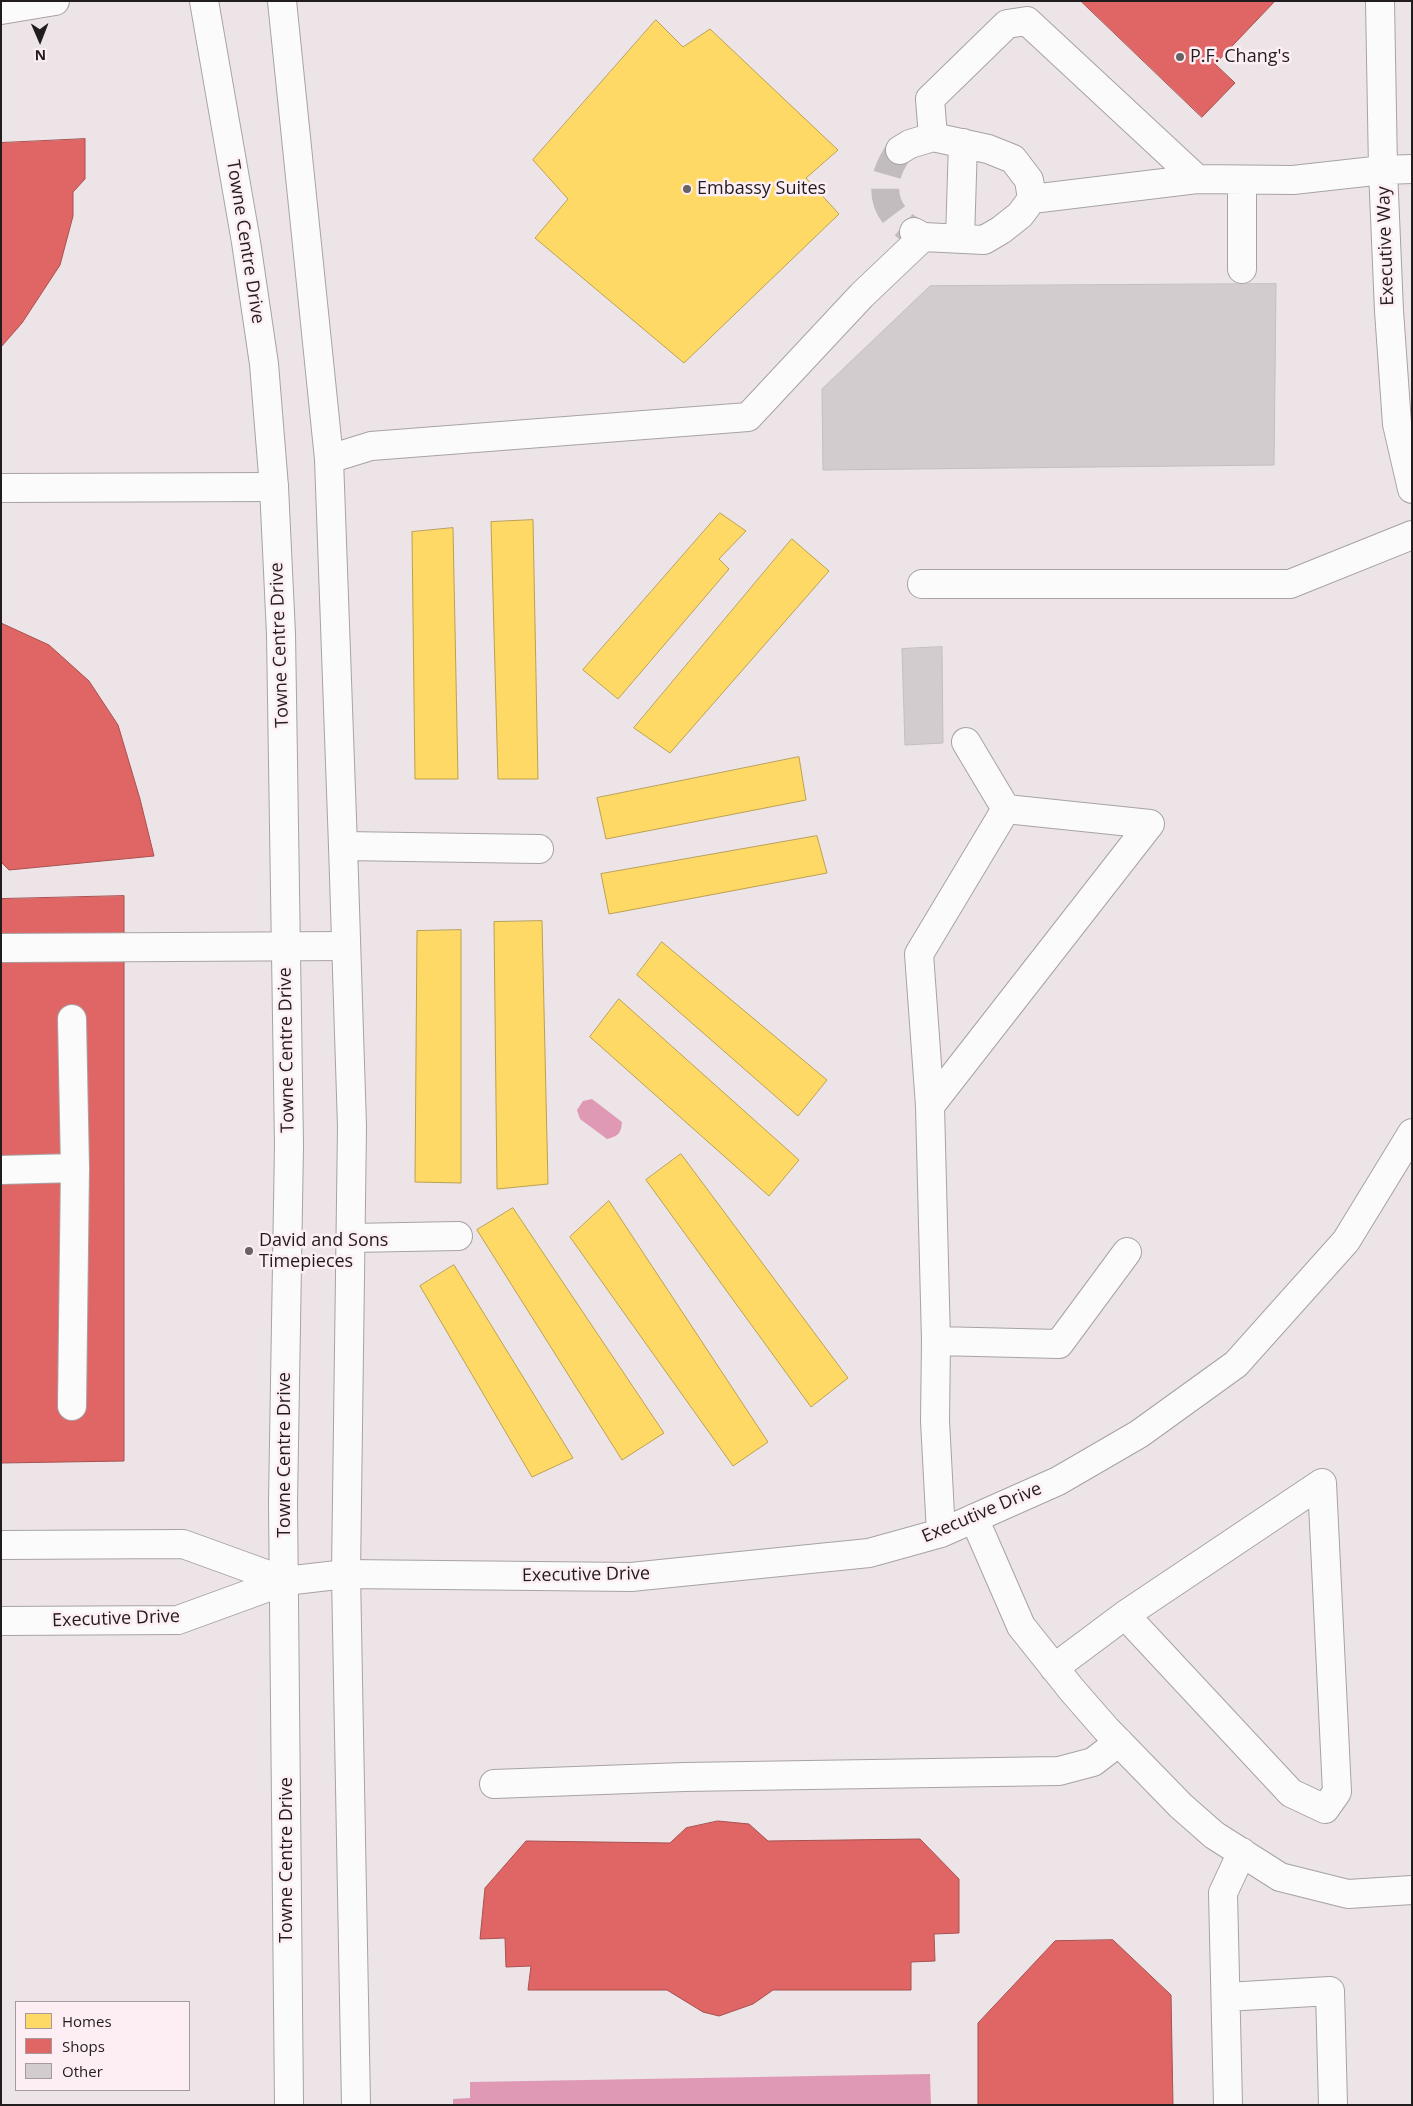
<!DOCTYPE html>
<style>
body{margin:0}
#map{position:relative;width:1413px;height:2106px;overflow:hidden;background:#ece4e6;font-family:"Open Sans",sans-serif}
canvas{display:block}
.frame{position:absolute;inset:0;border:2px solid #211c1d;pointer-events:none}
.legend{position:absolute;left:15px;top:2001px;width:175px;height:90px;box-sizing:border-box;background:#fdeef3;border:1px solid #a59a9d;margin:0;padding:6px 9px;list-style:none;font-size:15px;color:#211c1d}
.legend li{display:flex;align-items:center;gap:10px;height:25px}
.legend b{width:25px;border:1px solid #a59a9d}
.north{position:absolute;left:15px;top:15px;width:50px;height:50px;-webkit-text-stroke:4px #fdeef3;paint-order:stroke;rotate:179deg;font-size:14px;font-weight:700;line-height:20px;text-align:center;color:#211c1d}
.north::after{content:'';display:block;margin:auto;width:18px;height:22px;background:#211c1d;clip-path:polygon(50% 0,100% 100%,50% 72%,0 100%)}
</style>
<div id="map">
<canvas width="1413" height="2106"></canvas>
<div class="frame"></div>
<ul class="legend">
<li><b style="height:14px;background:#ffd966"></b>Homes</li>
<li><b style="height:14px;background:#e06666"></b>Shops</li>
<li><b style="height:14px;background:#d2ccce"></b>Other</li>
</ul>
<div class="north">N</div>
</div>
<script>
const g = document.querySelector('canvas').getContext('2d');
g.lineJoin = 'round';
function fill(path, color) { g.fillStyle = color; g.fill(path, 'evenodd'); }
function strokePath(path, color, width, dash) { g.strokeStyle = color; g.lineWidth = width; g.lineCap = dash ? 'butt' : 'round'; g.setLineDash(dash || []); g.stroke(path); }
function write(font, color, halo, rows, align = 'center') {
  g.font = font + ' "Open Sans",sans-serif'; g.lineWidth = 5; g.setLineDash([]); g.textBaseline = 'middle'; g.strokeStyle = halo; g.fillStyle = color; for (const [text, x, y, turn = 0] of rows) {
    g.save(); g.translate(x, y); g.rotate((+turn || 0) * Math.PI / 180); g.textAlign = isNaN(turn) ? turn : align; if (halo) g.strokeText(text, 0, 0); g.fillText(text, 0, 0); g.restore();
  }
}
fill(new Path2D(`
 M592,1099L622,1122C621,1134 618,1136 607,1139L580,1119L577,1110L583,1101Z
 M930,2074L931,2105H453V2099L470,2098V2082Z`), '#e099b5');
const homes = new Path2D(`
 M656,20L683,47L710,29L838,150L806,178L839,214L684,363L535,238L568,199L533,160Z
 M720,513L746,531L719,559L729,569L618,699L583,670Z
 M533,520L538,779H498L491,522Z
 M453,528L458,779H415L412,532Z
 M792,539L829,571L670,753L634,728Z
 M799,757L806,800L606,839L597,798Z
 M817,836L827,873L609,914L601,874Z
 M542,921L548,1184L497,1189L494,922Z
 M461,930V1183L415,1182L417,931Z
 M662,942L827,1080L798,1116L637,975Z
 M619,999L799,1160L769,1196L590,1037Z
 M681,1154L848,1378L811,1407L646,1180Z
 M609,1201L768,1442L733,1466L570,1237Z
 M513,1208L664,1433L622,1460L477,1230Z
 M454,1265L573,1458L532,1477L420,1286Z`);
fill(homes, '#ffd966');
strokePath(homes, '#bca050', 1);
const shops = new Path2D(`
 M1081,1H1275L1215,64L1235,83L1202,117Z
 M85,139V179L73,192V216L60,265L22,323L1,347V143Z
 M1,623L49,645L89,681L118,725L140,799L154,856L9,870L1,862Z
 M124,896V1461L1,1463V899Z
 M718,1821L749,1824L768,1841L920,1839L959,1879V1933L934,1934L935,1961L911,1962V1990H773L753,2004L719,2016L703,2012L667,1990H528L531,1966L506,1967L505,1938L480,1939L485,1888L526,1841L670,1843L686,1828Z
 M1113,1940L1171,1995L1173,2105H978V2023L1055,1941Z`);
fill(shops, '#e06666');
strokePath(shops, '#a75050', 1);
const building = new Path2D(`
 M1276,284L1274,465L823,470L822,389L930,286Z
 M942,647L943,743L905,745L902,649Z`);
fill(building, '#d2ccce');
strokePath(building, '#c3bebf', 1);
strokePath(new Path2D(`
 M900,150C877,181 880,212 914,232`), '#c3bcbe', 28, [28, 14]);
const minor = new Path2D(`
 M1380,1L1383,170L1389,311L1397,424L1412,489
 M933,137L988,149L1013,159L1029,180L1032,199
 M900,150L910,144L933,137L930,99L1007,24L1027,21L1197,179L1293,180L1383,170L1412,169
 M1242,180V269
 M914,232L923,237L984,240L1001,230L1020,215L1032,199L1197,179
 M960,239L963,143
 M329,459L371,446L748,417L862,295L923,237
 M1,488L274,487
 M922,584H1290L1412,535
 M343,846L539,849
 M1,948L346,946
 M930,1106L1150,824L1006,809
 M1,1170L75,1168
 M351,1238L458,1236
 M936,1341L1059,1344L1127,1252
 M72,1406L75,1168L72,1019
 M974,1518L1021,1626L1072,1690L1106,1729L1181,1806L1214,1835L1280,1877L1348,1894L1412,1890
 M941,1533L935,1421L936,1341L930,1106L919,954L1006,809L966,742
 M1,1545L183,1544L285,1581
 M1,1621L178,1620L285,1581L346,1574L631,1577L869,1553L941,1533L1058,1481L1139,1434L1236,1364L1346,1241L1412,1133
 M1054,1668L1125,1615L1291,1793L1325,1809L1337,1792L1322,1483L1125,1615
 M494,1784L684,1777L1059,1771L1093,1762L1119,1742
 M1226,1997L1330,1991L1333,2105
 M1228,2105L1223,1893L1242,1852`);
const major = new Path2D(`
 M204,1L246,242L264,364L274,487L281,634L289,1145L283,1502L289,2105
 M282,1L329,459L343,846L352,1126L346,1574L356,2105
 M1,10L55,1`);
strokePath(minor, '#a8a2a4', 30);
strokePath(major, '#a8a2a4', 30);
strokePath(minor, '#fcfbfb', 28);
strokePath(major, '#fcfbfb', 28);
for (const [x, y, r, color] of [
 [1180,57,5,"#686263"],
 [687,189,5,"#686263"],
 [249,1251,5,"#686263"]
]) { const dot = new Path2D(); dot.arc(x, y, r, 0, 2 * Math.PI); g.fillStyle = color; g.fill(dot); strokePath(dot, '#fdeef3', 2); }
write('18px', '#211c1d', '#fdeef3', [
 ["P.F. Chang's",1190,57],
 ["Embassy Suites",697,189],
 ["David and Sons",259,1241],
 ["Timepieces",259,1262]
], 'left');
write('18px', '#211c1d', '#fdeef3', [
 ["Towne Centre Drive",245,242,81],
 ["Executive Way",1386,246,-92],
 ["Towne Centre Drive",280,645,-92],
 ["Towne Centre Drive",287,1050,-91],
 ["Towne Centre Drive",285,1455,-90],
 ["Executive Drive",982,1513,-23],
 ["Executive Drive",586,1575,-1],
 ["Executive Drive",116,1619,-2],
 ["Towne Centre Drive",287,1860,-90]
]);
</script>
